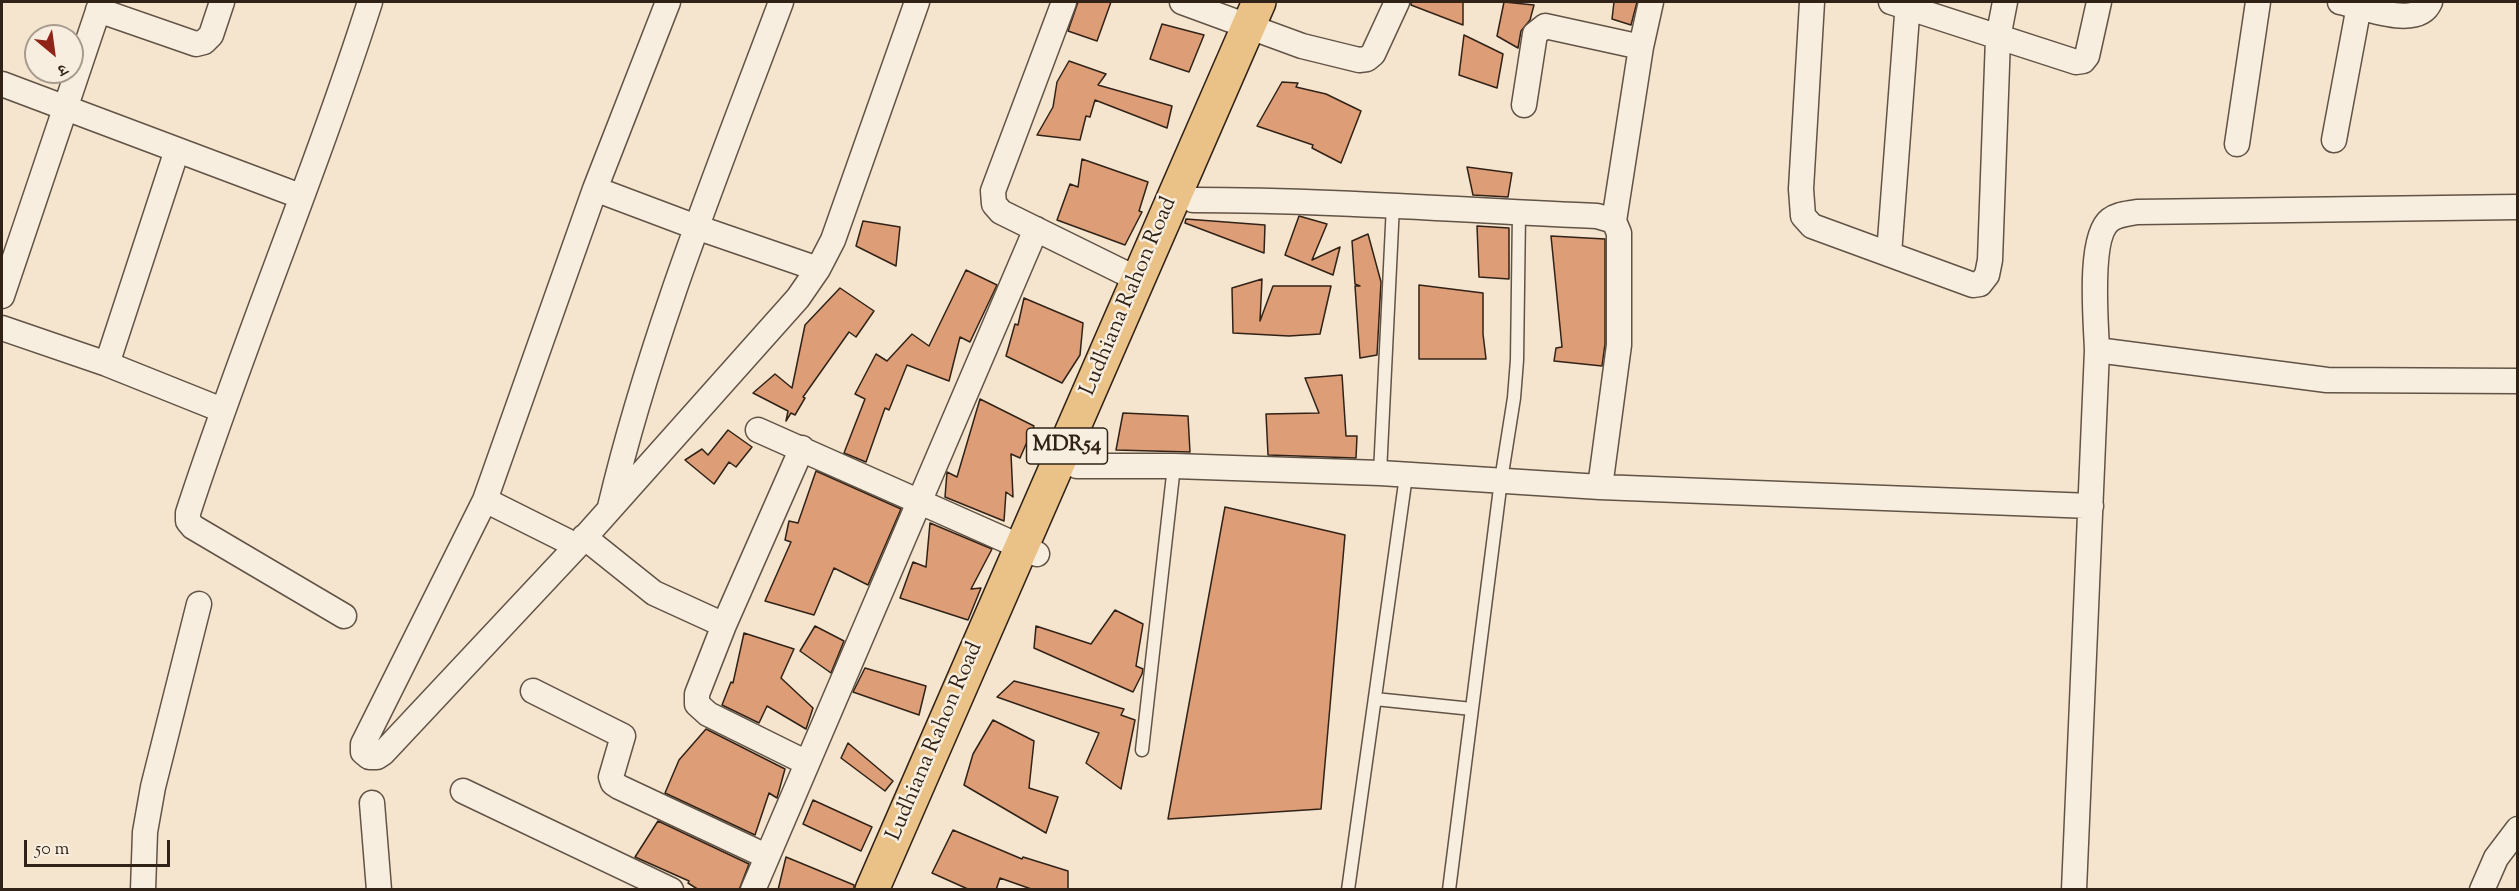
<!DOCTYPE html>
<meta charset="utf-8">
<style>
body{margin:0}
#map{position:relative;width:2519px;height:891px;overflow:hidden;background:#f5e5ce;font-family:"Sorts Mill Goudy","Noto Serif Devanagari",serif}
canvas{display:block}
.frame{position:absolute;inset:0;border:3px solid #302217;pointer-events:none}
.north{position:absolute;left:24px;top:24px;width:60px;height:60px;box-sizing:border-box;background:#f8eedf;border:2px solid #a89c8f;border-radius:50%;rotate:151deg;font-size:16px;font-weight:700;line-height:24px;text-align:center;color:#302217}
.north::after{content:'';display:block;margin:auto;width:21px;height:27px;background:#8f2418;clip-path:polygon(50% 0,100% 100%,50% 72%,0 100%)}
.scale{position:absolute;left:24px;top:840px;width:146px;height:27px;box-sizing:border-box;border:3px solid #302217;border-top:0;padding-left:8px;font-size:18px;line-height:21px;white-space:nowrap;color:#302217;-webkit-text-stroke:4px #f8eedf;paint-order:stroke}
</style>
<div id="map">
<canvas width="2519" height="891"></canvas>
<div class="frame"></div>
<div class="north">उ</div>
<div class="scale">50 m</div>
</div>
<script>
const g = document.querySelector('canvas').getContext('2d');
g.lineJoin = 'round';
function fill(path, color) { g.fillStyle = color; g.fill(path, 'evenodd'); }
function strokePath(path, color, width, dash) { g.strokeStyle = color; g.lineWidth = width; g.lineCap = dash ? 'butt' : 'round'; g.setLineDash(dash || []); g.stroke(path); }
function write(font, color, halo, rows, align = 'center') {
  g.font = font + ' "Sorts Mill Goudy",serif'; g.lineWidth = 5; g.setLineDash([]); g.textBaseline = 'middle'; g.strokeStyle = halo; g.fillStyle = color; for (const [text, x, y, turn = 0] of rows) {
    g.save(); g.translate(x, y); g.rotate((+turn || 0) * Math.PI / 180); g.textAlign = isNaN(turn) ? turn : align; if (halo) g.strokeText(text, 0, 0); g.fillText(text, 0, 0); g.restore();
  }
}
const building = new Path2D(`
 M1078,2H1111L1097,41L1068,31Z
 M1411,2H1463V25L1411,5Z
 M1504,2L1534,5L1530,20L1521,31L1518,48L1497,36Z
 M1614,2H1637L1631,25L1612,19Z
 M1162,24L1204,35L1189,72L1150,59Z
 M1464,35L1503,54L1497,88L1459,75Z
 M1069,61L1106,74L1098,85L1172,106L1167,128L1095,100L1090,117L1086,116L1080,140L1037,135L1053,107L1057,82Z
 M1282,82L1298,83L1296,87L1326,94L1361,111L1341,163L1312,148L1313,145L1257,126Z
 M1082,159L1148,182L1139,211L1142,212L1125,245L1057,220L1070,184L1078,187Z
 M1467,167L1512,173L1508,197L1473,195Z
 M1299,216L1327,224L1312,260L1340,247L1333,275L1285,255Z
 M1186,219L1265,225L1264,253L1185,223Z
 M863,221L900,227L896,266L856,246Z
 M1477,226L1509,228V279L1479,277Z
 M1368,234L1381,282L1377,355L1360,358L1355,286H1360L1355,284L1352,241Z
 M1551,236L1605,239V344L1602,366L1554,361L1556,348L1562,347Z
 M966,270L997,285L970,342L960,337L949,381L907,365L889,410L885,408L866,462L844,453L865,399L855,394L876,354L887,361L912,334L929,346Z
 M1262,279L1260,321L1273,286H1331L1320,334L1289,336L1233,333L1232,288Z
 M1419,285L1483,293V334L1486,359H1419Z
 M840,288L874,311L856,337L849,332L803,397L805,398L795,415L791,413L786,421L788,411L753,393L775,374L792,388L805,325Z
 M1024,298L1083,323L1080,355L1062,383L1006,356L1015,324L1018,325Z
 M1342,375L1346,436H1357L1356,458L1268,455L1266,414L1319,413L1305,378Z
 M980,399L1034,426L1020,458L1011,454L1013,497L1006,492L1004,521L945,497L947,472L957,477Z
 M1123,413L1188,416L1190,452L1116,450Z
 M728,430L752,447L736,467L729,462L714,484L685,460L702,449L708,455Z
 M816,471L901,509L868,585L834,568L814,615L765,601L791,542L785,540L789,521L798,523Z
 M1225,507L1345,535L1321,809L1168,819Z
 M930,523L992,549L971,589L981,588L968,620L900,598L913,562L926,567Z
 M1115,610L1143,624L1136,666L1143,669L1142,674L1133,692L1034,648L1036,626L1091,644Z
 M815,626L844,641L831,673L800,651Z
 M744,633L794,649L781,678L813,708L806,729L767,706L759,723L722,705L731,682L733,683Z
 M865,668L926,686L919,715L853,692Z
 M1014,681L1124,709L1121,715L1135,720L1121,789L1086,763L1099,733L997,697Z
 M993,720L1034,741L1029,788L1058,797L1046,833L964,785L973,754Z
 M706,729L785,769L777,798L769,793L755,835L665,793L679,760Z
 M848,743L893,781L885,791L841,758Z
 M813,800L872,827L861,851L803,824Z
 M658,821L749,864L739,890H699L688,883L689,881L635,857Z
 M953,830L1022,859L1023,857L1068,871V890H1034L1000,878L996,890H970L932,873Z
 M786,857L854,885V890H778Z`);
fill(building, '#dd9d77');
strokePath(building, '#302217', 1.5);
const lane = new Path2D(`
 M1380,473L1393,205
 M1375,699L1472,709
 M1142,750L1174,466
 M1348,890L1406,476
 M1449,890L1501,480L1514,398L1517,360L1519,213`);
const street = new Path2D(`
 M668,2L595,189L485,500L363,744V752L369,757H377L383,753L577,546L798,298L818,269L833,240L917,2
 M1064,2L993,191L994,204L1001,212L1137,279
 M1182,2L1302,46L1359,60L1367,59L1373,54L1397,2
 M1812,2L1801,189L1803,216L1812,226L1973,285L1980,284L1987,275L1990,260L1998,38L2005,2
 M1891,2L2076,62L2083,61L2087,56L2099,2
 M2340,2C2364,7 2418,30 2430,2
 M98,10L196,44L204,42L211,35L222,2
 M2,84L300,196
 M1524,105L1535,34L1545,26L1641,47
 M2334,140L2359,6
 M2237,144L2258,2
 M595,189L696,227L818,269
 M1193,200C1328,200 1462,210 1597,216L1614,221L1619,233V345L1600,487
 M1614,221L1641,47L1651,2
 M1889,254L1908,2
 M2,296L101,2
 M2,328L107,364L222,410
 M2097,350C2096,322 2088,237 2110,220C2118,214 2127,214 2137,212L2518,207
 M107,364L177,150
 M758,430L1037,554
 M802,448L724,625L697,694V704L708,714L805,762
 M1077,466H1174L1380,473L1600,487L2091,506
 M485,500L577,546
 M610,507C651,334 719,168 781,2
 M584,537L654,593L724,625
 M344,616L193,527L188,521V513C244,341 315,174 370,2
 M533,691L623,736L611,777L613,783L619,787L766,856
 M463,791L671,890
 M372,803L379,890
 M143,890L145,832L153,787L199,604
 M753,890L1036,229
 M2074,890L2097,350L2327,380L2518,381
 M2482,890L2496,858L2518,829`);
const primary = new Path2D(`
 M872,890L1259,2`);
strokePath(lane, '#615345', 15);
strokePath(street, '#615345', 27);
strokePath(primary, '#302217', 36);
strokePath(lane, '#f8eedf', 12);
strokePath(street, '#f8eedf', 24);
strokePath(primary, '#eac287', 33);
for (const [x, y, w] of [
 [1067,446,81]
]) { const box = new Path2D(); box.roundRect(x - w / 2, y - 18, w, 36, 4.5); g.fillStyle = '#f8eedf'; g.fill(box); strokePath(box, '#302217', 1.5); }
write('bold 21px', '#302217', null, [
 ["MDR54",1067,446]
]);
write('22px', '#302217', '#f8eedf', [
 ["Ludhiana Rahon Road",1130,297,-67],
 ["Ludhiana Rahon Road",936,742,-67]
]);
</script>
